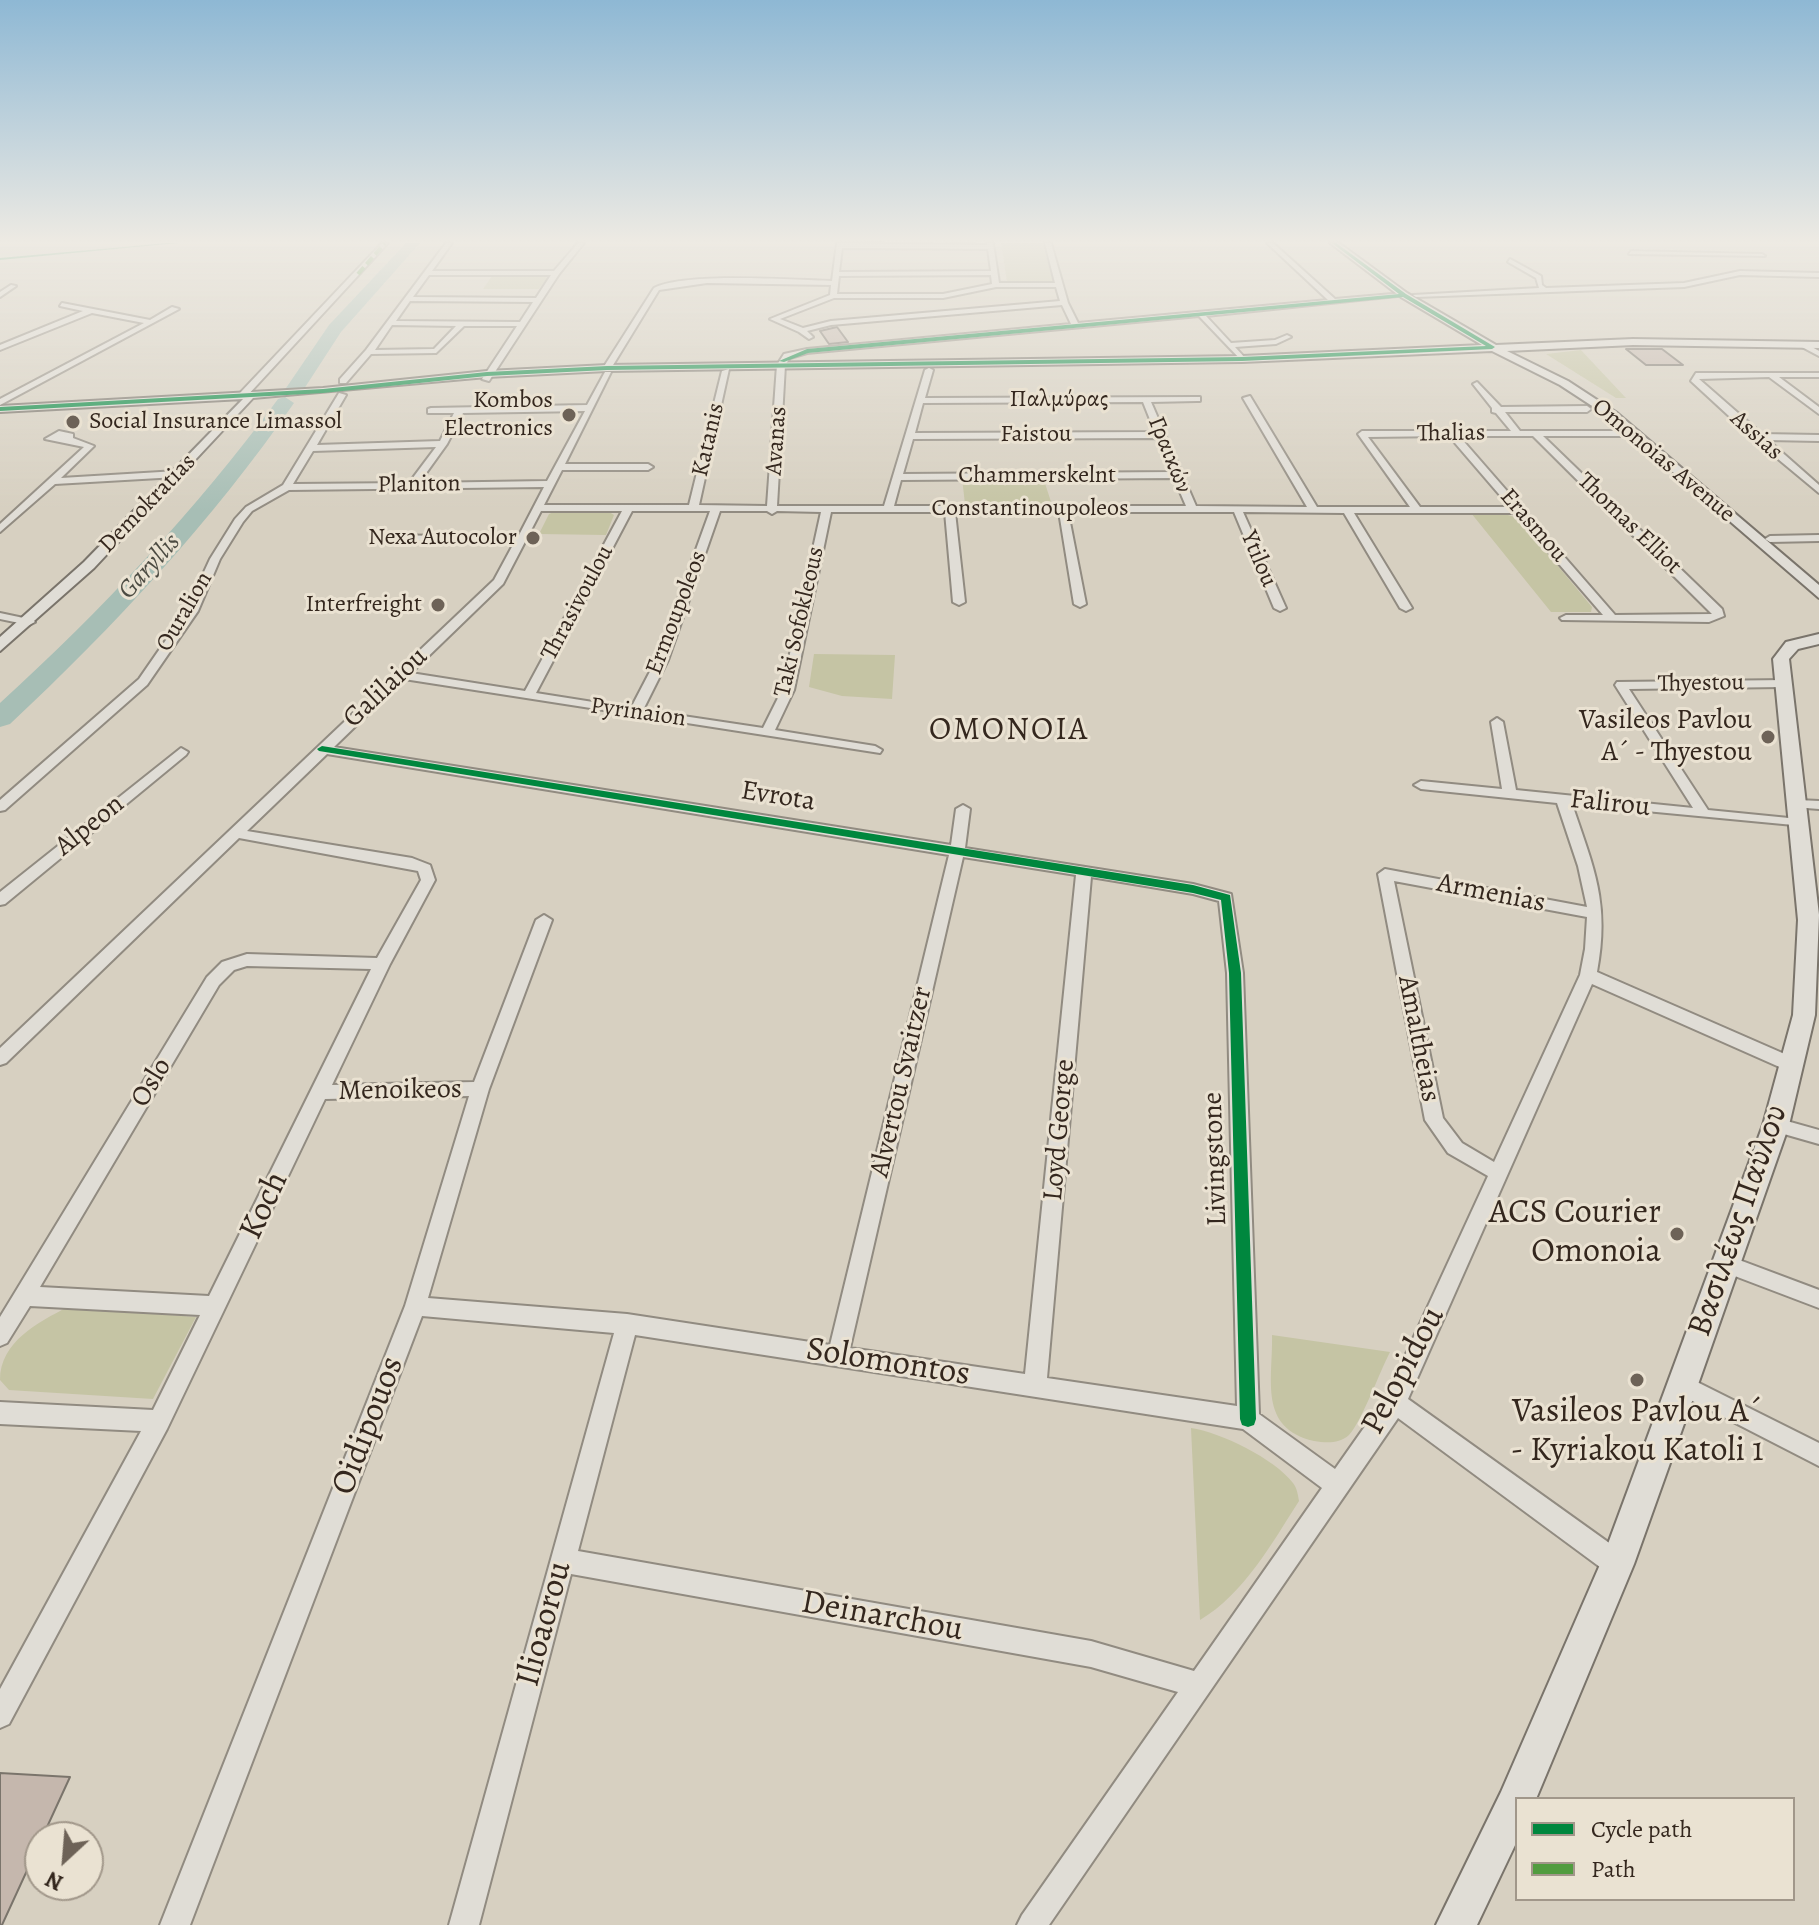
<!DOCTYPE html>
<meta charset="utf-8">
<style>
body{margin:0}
#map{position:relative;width:1819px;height:1925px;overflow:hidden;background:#d7d0c1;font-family:Alegreya,serif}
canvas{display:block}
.legend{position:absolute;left:1515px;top:1797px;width:280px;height:104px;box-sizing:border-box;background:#eae2d2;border:2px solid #a1978a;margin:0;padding:10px 14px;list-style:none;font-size:24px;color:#34271e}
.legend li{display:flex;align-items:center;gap:16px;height:40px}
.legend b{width:40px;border:2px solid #a1978a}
.north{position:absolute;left:24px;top:1821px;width:80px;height:80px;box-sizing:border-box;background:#eae2d2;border:2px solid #a1978a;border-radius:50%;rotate:206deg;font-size:22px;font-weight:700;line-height:32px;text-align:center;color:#34271e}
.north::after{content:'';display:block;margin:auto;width:28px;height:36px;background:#6d6257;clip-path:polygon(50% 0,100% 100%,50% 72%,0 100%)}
</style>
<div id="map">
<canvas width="1819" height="1925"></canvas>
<ul class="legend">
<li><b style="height:10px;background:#00873e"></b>Cycle path</li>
<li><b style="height:10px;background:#519c3f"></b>Path</li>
</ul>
<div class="north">N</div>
</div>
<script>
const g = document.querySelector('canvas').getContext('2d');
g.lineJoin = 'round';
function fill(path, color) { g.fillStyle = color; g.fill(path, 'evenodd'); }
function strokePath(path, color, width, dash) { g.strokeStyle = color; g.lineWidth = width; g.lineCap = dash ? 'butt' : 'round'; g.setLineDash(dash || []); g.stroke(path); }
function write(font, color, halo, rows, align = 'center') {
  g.font = font + ' Alegreya,serif'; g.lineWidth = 6; g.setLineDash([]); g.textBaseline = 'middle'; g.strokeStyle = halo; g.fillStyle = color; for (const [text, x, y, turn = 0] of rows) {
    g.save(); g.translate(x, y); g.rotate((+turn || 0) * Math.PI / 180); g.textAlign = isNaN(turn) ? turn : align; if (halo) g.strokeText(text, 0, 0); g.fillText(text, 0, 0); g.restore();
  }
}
fill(new Path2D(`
 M1001,243H1043L1053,282H1007Z
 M492,276H543L548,278L539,289H483Z
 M1581,350L1626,398H1616L1546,354Z
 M1043,477L1052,505L965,504L962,478Z
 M559,510H606L614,515L606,535L539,534L549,514Z
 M1471,513H1501L1518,518L1592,607L1591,612H1551Z
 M814,654L895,655L892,699L842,696L809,687Z
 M68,1307L196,1317L153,1399L9,1390L0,1380C0,1342 38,1322 68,1307Z
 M1272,1335L1390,1352C1380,1371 1362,1421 1349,1435C1339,1444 1326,1443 1314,1441C1258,1428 1273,1380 1272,1335Z
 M1191,1428C1220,1432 1275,1459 1293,1483C1297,1488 1298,1495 1299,1501C1272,1543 1244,1594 1200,1620Z`), '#c5c4a4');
fill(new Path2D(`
 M406,243H420L341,332L302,392H288L286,388L329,325Z
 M285,397L294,403C212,521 115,626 10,724L0,727V703C102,610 196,510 278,399Z`), '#a7beb5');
const building = new Path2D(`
 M837,327L848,342L829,344L820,331Z
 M1626,349H1662L1683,365H1646Z
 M0,1773L70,1777L2,1925H0Z`);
fill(building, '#c5b7ad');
strokePath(building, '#7a746b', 2);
const street = new Path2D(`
 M382,243H388L246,397H240V393Z
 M446,243H452L432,271H554L578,243H584L559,274L489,381L482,379L517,326H464L436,353L371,354L346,383H340V379L366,350ZM429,275H551L536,298L413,297ZM410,301L533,302L520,322L396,321ZM392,325L456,326L434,349L375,350Z
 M837,243L987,245V243H993L999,283H1055L1045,243H1051L1068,303L1078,323L1328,300L1267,243H1273L1335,299L1404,293L1407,295L1206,316L1231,343L1275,340L1287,335L1291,337L1276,344L1235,347L1246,359L1242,361L1199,316L807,353L790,358L785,365L777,506H884L925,370L929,368L933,370L925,398L1200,397V401H1197L1151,402L1196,506L1307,507L1243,398L1250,396L1317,507H1410L1358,434L1362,431H1511L1496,413L1492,412V408L1473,384L1477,382L1501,407L1587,406L1591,409L1587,412H1505L1520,431H1638L1639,433L1635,436H1543L1722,609L1724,616L1709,622L1562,620L1560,618L1566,615H1603L1515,513H1354L1412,608L1406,611L1400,608L1344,513L1243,512L1286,608L1280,611L1274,608L1234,512H1068L1086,604L1080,607L1074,604L1059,512H955L965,602L959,605L953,602L945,512H831L794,690L775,730L875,746L882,750L880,753L404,679L334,747L951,845L956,809L963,805L970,809L965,848L1193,884L1231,894L1243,973L1259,1414L1335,1469L1387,1395L1488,1176L1448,1153L1425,1120L1378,874L1385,869L1587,907L1578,866L1557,803L1421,789L1414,785L1421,781L1502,789L1491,722L1497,718L1503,722L1516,790L1693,808L1615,685L1617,682L1786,680V686L1782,687L1629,689L1708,810L1799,819L1806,823L1804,826L1572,804C1594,869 1610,903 1597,972L1796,1059L1799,1064L1796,1069H1784L1592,984L1408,1399L1626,1555L1629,1564L1626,1573L1617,1576L1608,1573L1398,1418L1049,1925H1017L1022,1915L1178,1692L1091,1667L571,1574L479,1925H449L614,1333L422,1316L190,1925H160L405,1306L469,1096L325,1099L167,1429L9,1724L0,1728V1689L141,1431L0,1424V1402L153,1410L200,1315L30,1306L7,1343L0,1346V1317L207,977L222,962L247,954L377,958L421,880L418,871L239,838L6,1063L0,1065V1048L494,580L514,543L383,540L379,539V535L518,537L544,487L289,490L252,511L243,522L220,559L198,611L147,685L5,810L0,811V800L139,679L186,611L210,559L235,519L246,507L283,485L339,393L346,395L317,445L440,441L454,413H428V409L431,408L587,405L605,372H611L565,464H648L653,467L648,470H562L544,505H689L722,371L729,369L699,505L767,506L777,365L784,354L807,349L1071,324L1062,305L831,325L807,331L813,337L809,339L799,332L770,319L830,295L831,285L707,283L659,290L610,370L603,368L654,288C686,272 792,280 832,281ZM842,248L988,249L991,271L839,272ZM991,275L992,284L943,294H837L839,276ZM996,287H1056L1060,301L831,321L803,328L780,319L834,298H943ZM1143,402L1155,432L915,433L923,403ZM585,411L547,481L419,483L447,444L463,413ZM1449,436L1510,507H1420L1368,437ZM1459,436H1533L1712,614L1615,615ZM1157,438L1172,472L903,474L913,439ZM436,447L409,483L293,484L313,451ZM1174,478L1186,506H894L901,480ZM541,511H622L525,691L411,673L503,584ZM632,511H710L656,660L631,708L536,693ZM720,511H767L772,514L777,511L821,512L782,690L763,728L643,710L668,660ZM327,754L949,855L830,1345L627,1314L428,1298L489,1089L552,920L544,915L536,920L474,1082L332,1085L390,964L435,880L430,865L412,858L247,831ZM963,857L1076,875L1025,1374L850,1348ZM1091,877L1193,894L1219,901L1227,973L1237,1406L1047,1378ZM1394,881L1587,917L1585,949L1580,975L1494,1162L1462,1143L1443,1118ZM247,966L371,969L209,1296L40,1287L219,985L234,970ZM635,1335L1243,1429L1322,1488L1194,1671L1091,1641L578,1551Z
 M1631,251L1762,254L1765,256L1629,254Z
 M1510,259L1541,276L1542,285L1546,288L1684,283L1740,271L1819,273V277L1740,275L1684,287L1416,297L1413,295L1539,288L1536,278L1508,262Z
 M11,285L16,286L0,297V292Z
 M62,303L150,320L172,307L179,309L0,405V399L144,323L92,313L0,350V345L83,311L60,306Z
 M1805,343L1819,351V356L1802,347Z
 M1696,373H1819V377H1779L1819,407V414L1769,377L1699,379L1762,434L1819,435V441L1768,440L1819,485V493L1754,439L1691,381Z
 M59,431L73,434V438L94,446L61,478L177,471L182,474L177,477L55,484L0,532V524L84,447L45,439Z
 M1819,535V541L1770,542L1765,539L1770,536Z
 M0,613L33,620L35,622L29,625L0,619Z
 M181,748L188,752L186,755L5,904L0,905V892Z
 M1798,800L1819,801V809L1793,807L1791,804Z
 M1776,1118L1819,1130V1144L1770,1130L1767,1125L1770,1120Z
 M1726,1255L1819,1290V1308L1719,1270L1716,1264L1719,1258Z
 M1683,1375L1819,1443V1466L1675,1392L1672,1385L1675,1378Z`);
const secondary = new Path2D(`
 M1330,243H1339L1407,293L1496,345L1633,339L1819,342V348L1633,345L1507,351L1568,381L1617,413L1819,585V598L1609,417L1560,385L1492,351L1242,362L607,371L487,377L253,398L94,568L0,651V637L84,562L243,399L0,412V406L323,388L487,371L607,365L1242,356L1482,345L1401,297Z
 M1819,634V644L1798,649L1789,659L1819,915L1815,1015L1789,1125L1695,1393L1634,1564L1536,1799H1517V1841L1477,1925H1436L1501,1792L1602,1560L1763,1125L1793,1015L1798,920L1773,659L1786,642Z`);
strokePath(street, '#918b81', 4);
strokePath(secondary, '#7a746b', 4);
fill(street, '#e0ddd6');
fill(secondary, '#e0ddd6');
strokePath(new Path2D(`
 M358,274L385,243`), '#519c3f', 4, [9, 4]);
fill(new Path2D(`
 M167,243H179L0,260V258Z
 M1332,243H1336L1406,294L1495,347L1492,349L1242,361L607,370L487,376L323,393L0,411V407L323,389L487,372L607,366L1242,357L1486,346L1403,297L808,353L784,362L779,361L807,349L1399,294Z
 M322,746L1193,885L1230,895L1241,973L1256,1419L1254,1425L1248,1427L1242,1425L1240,1419L1229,973L1221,900L1193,893L319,751L317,749Z`), '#00873e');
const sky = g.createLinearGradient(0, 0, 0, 512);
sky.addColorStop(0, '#8eb8d4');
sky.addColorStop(0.47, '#edeae3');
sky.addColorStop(1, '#edeae300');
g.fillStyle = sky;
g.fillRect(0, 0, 1819, 512);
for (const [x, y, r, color] of [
 [569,415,8,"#6d6257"],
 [73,422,8,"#6d6257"],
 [533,538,8,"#6d6257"],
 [438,605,8,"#6d6257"],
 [1768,737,8,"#6d6257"],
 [1677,1234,8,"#6d6257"],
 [1637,1380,8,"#6d6257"]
]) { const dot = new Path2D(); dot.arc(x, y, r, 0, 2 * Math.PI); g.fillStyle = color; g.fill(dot); strokePath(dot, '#eae2d2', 3); }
write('24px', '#34271e', '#eae2d2', [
 ["Παλμύρας",1059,400],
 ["Thalias",1451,434,-1],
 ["Faistou",1036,435],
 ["Assias",1756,436,42],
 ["Katanis",709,440,-77],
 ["Avanas",777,441,-86],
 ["Γραικών",1169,455,68],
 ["Omonoias Avenue",1663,461,40],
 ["Chammerskelnt",1037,476],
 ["Planiton",419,485,-1],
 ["Demokratias",148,504,-46],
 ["Constantinoupoleos",1030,509],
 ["Thomas Elliot",1629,524,44],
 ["Erasmou",1533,526,49],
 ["Ytilou",1258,559,67],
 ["Thrasivoulou",578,603,-62],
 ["Ouralion",185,612,-60],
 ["Ermoupoleos",677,613,-69],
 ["Taki Sofokleous",800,622,-77],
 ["Thyestou",1701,684,-1],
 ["Pyrinaion",638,713,8]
]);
write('24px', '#34271e', '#eae2d2', [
 ["Kombos",553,401],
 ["Electronics",553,429],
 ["Social Insurance Limassol",89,422,"left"],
 ["Nexa Autocolor",517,538],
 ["Interfreight",422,605]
], 'right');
write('italic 26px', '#4c4b42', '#eae2d2', [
 ["Garyllis",150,567,-48]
]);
write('28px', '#34271e', '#eae2d2', [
 ["Galilaiou",386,688,-43],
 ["Evrota",778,797,9],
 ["Falirou",1610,804,6],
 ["Alpeon",90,826,-39],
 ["Armenias",1491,894,11],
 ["Amaltheias",1418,1039,79],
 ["Alvertou Svaitzer",902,1082,-77],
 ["Oslo",152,1083,-59],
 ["Menoikeos",400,1091,-1],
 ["Loyd George",1060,1130,-85],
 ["Livingstone",1216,1159,-92]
]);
write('28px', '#34271e', '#eae2d2', [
 ["Vasileos Pavlou",1752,721],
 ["A´ - Thyestou",1752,753]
], 'right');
g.letterSpacing = '2px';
write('32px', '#34271e', '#eae2d2', [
 ["OMONOIA",1009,731]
]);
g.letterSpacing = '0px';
write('34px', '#34271e', '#eae2d2', [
 ["Koch",265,1206,-65],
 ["Βασιλέως Παύλου",1739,1221,-71],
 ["Solomontos",888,1363,9],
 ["Pelopidou",1404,1371,-62],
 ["Oidipouos",369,1426,-69],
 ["Deinarchou",882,1617,10],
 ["Ilioaorou",545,1624,-75]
]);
write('34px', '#34271e', '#eae2d2', [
 ["ACS Courier",1661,1214],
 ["Omonoia",1661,1253],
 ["Vasileos Pavlou A´",1637,1413,"center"],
 ["- Kyriakou Katoli 1",1637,1452,"center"]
], 'right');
</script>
